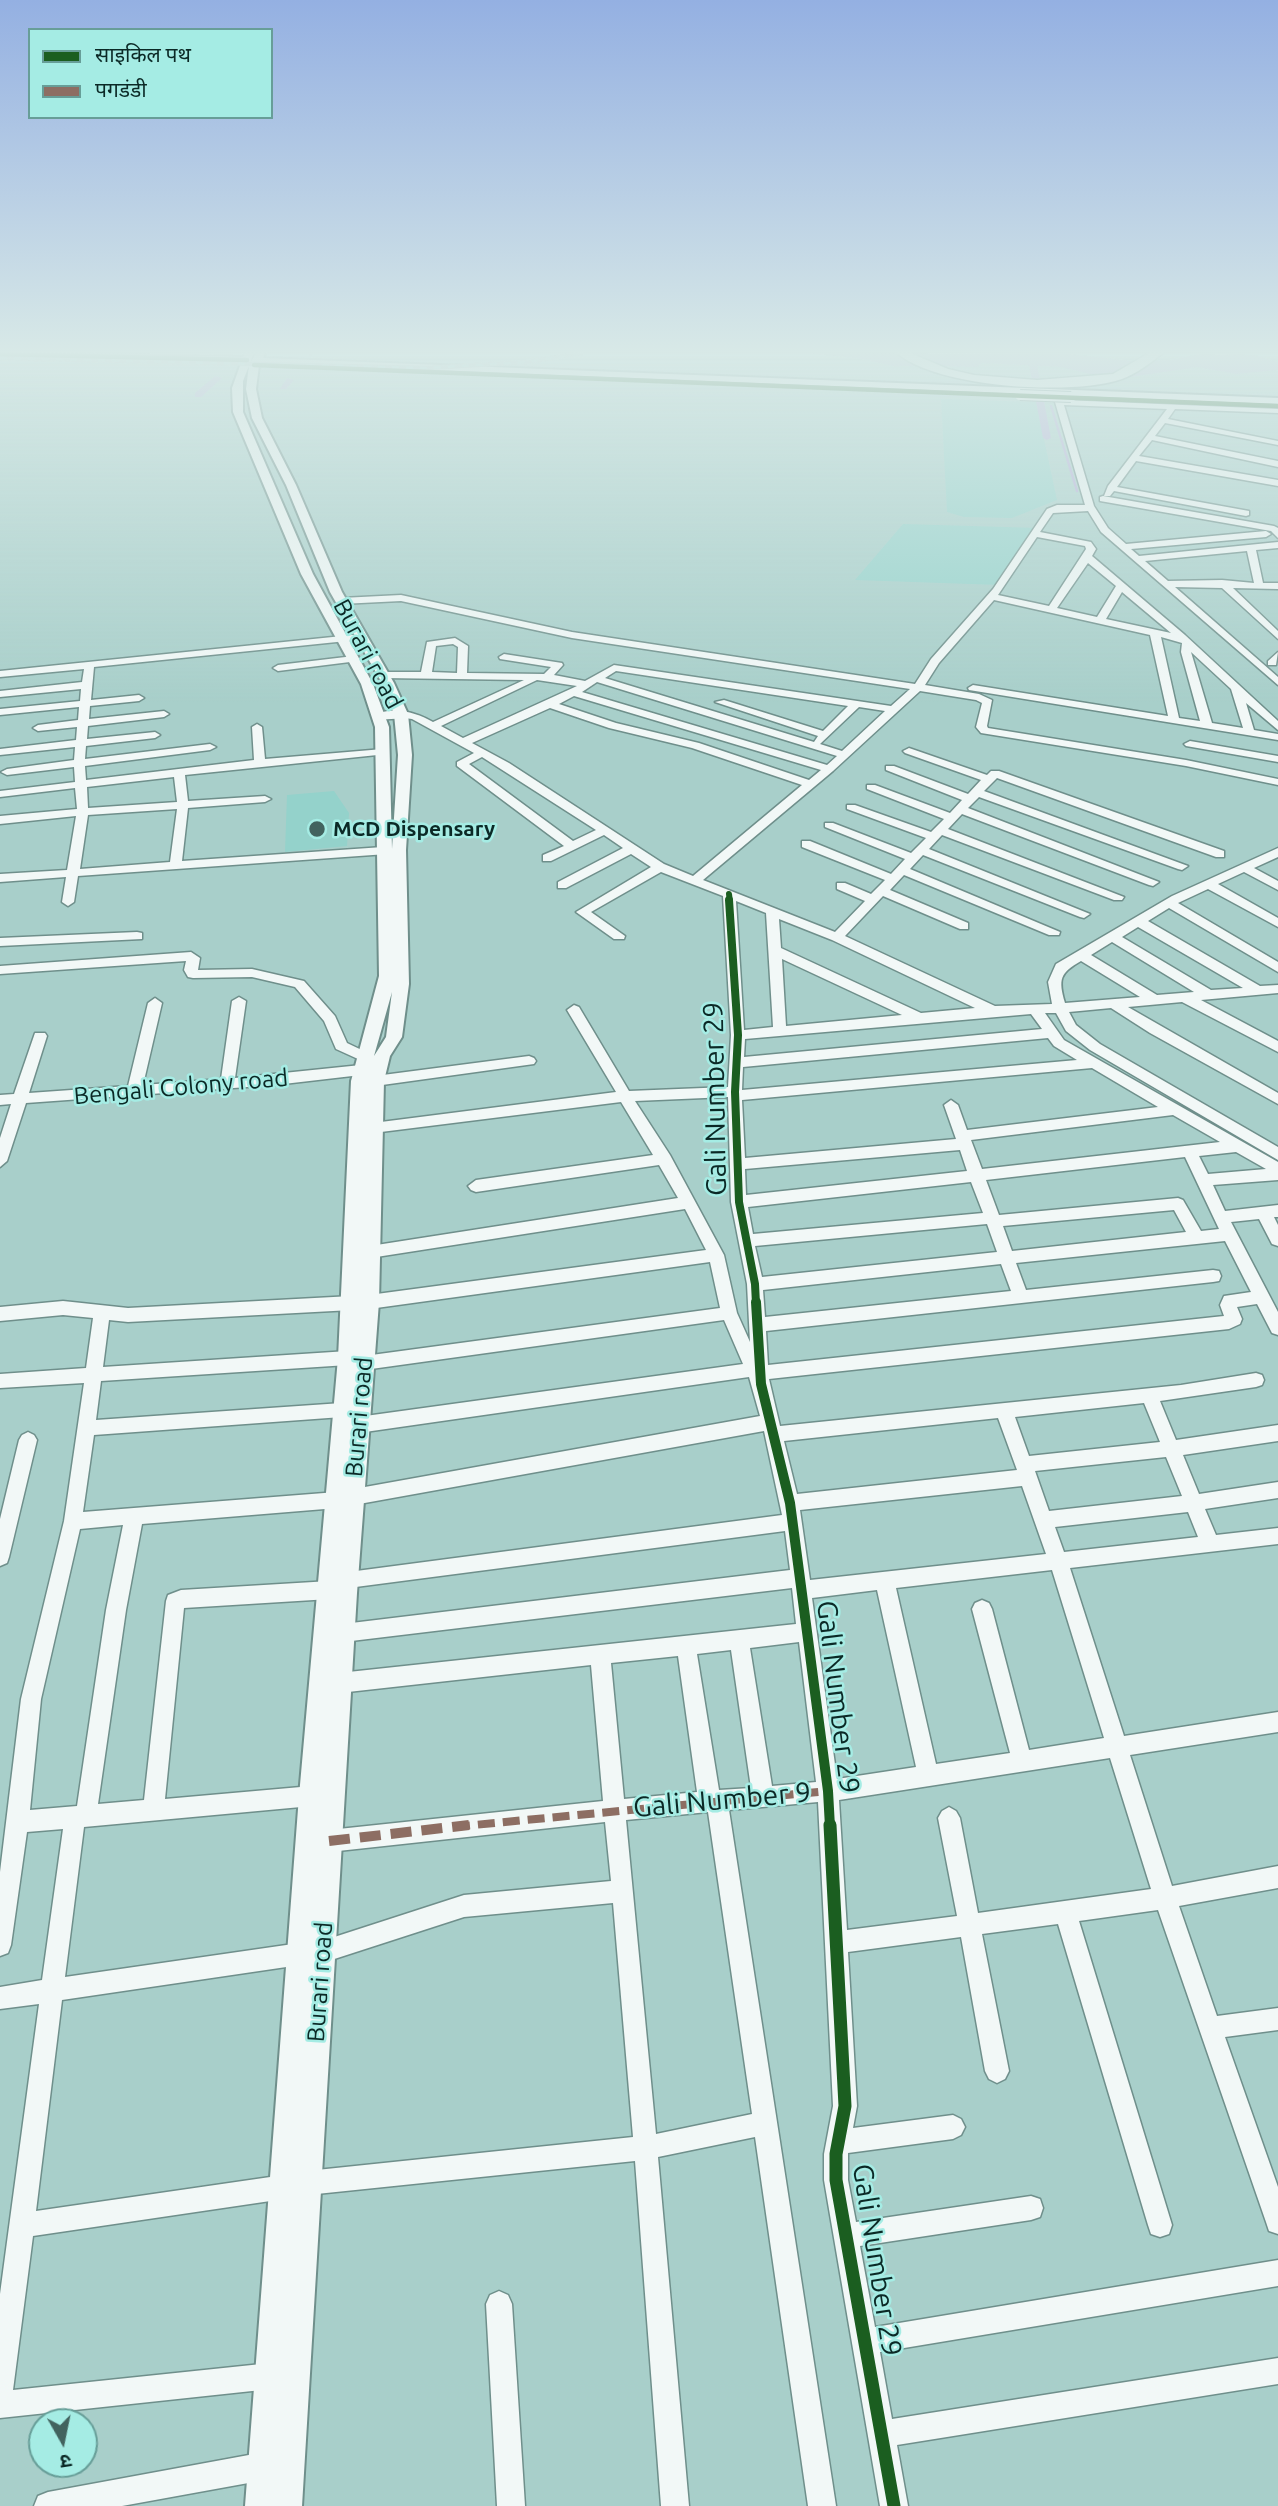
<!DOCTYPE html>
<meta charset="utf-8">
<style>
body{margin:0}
#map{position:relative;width:1278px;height:2506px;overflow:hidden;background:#a8cfca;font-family:Ubuntu,"Noto Sans Devanagari",sans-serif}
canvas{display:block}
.legend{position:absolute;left:28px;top:28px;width:245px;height:91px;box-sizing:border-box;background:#a5ece4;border:2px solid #679e98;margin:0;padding:9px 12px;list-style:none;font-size:21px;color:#0b2926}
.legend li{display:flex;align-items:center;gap:14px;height:35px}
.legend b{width:35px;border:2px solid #679e98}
.north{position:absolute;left:28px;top:2408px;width:70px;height:70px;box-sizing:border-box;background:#a5ece4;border:2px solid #679e98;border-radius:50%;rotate:171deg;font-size:19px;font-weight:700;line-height:28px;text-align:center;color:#0b2926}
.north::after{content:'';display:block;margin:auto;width:24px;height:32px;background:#42635f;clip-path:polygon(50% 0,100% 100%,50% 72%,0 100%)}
</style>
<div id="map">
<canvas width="1278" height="2506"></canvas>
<ul class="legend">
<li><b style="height:9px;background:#1b5e20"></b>साइकिल पथ</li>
<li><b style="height:9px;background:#8d6e63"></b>पगडंडी</li>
</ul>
<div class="north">उ</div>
</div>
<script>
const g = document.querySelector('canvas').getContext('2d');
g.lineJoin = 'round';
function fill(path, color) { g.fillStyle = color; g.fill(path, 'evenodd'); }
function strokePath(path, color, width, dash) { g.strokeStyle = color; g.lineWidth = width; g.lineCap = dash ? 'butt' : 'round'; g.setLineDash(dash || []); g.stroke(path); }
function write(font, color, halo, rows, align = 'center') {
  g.font = font + ' Ubuntu,sans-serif'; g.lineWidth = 5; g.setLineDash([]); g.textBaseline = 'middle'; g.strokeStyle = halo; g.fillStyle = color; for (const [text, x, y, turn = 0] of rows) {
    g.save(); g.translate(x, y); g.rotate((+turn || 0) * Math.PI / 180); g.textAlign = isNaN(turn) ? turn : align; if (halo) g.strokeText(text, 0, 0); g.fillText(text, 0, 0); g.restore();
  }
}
fill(new Path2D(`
 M941,399L1036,402L1057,500L1012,518L964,517L947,512Z
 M903,524L1039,528L1000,585L855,580Z
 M334,791L349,813L347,846L285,852L287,795Z`), '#94d2cb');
fill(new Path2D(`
 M808,353L1068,354L1134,361L1169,360L1200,354L1254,355L1278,362V370L1236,374L1198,367L1130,377L1090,374L1061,367L982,363L977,367L893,366L862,359Z`), '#b7abda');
strokePath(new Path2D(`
 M1051,406L1077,491`), '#b7abda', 2.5);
fill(new Path2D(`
 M307,353H314L310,356Z
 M1032,357L1036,359L1051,438L1047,440L1043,438L1028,359Z
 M215,376L222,378L201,397H195V393Z
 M287,378L294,380L286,389H280Z`), '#b7abda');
const minor = new Path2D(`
 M1071,392L1074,396L1063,397V400L1278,409V413L1175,409L1168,419L1278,441V445L1165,423L1155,436L1278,461V467L1152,440L1139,456L1278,480V486L1136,461L1117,487L1249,511V515L1246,516L1114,491L1110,496H1104L1108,486L1167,409L1064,405L1094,506L1108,528L1126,544L1266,531L1271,534L1266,537L1131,549L1139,556L1278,542V548L1256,550L1263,583H1278V589L1233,588L1278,631V639L1222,588L1175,587L1278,677V685L1101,532L1088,511L1053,513L1040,532L1091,542L1096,549L1092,556L1185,635L1278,721V730L1246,703L1254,730L1278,734V740L969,690L968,688L973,685L1168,716L1150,635L994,600L939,663L925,685L979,694L992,700L987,726L988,728L1186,760L1278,779V785L1186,766L981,733L976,727L982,703L976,700L920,691L833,771L703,880L835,932L865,901L837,889V883H845L871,894L885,880L802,847V841H810L891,874L905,859L825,827V823H833L911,853L926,838L847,809V805H855L931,832L944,819L867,789V785H875L950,813L962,800L886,770V766H894L968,794L981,780L905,753L903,751L909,748L987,775L991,771H999L1224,851V857H1216L997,778L984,791L1188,866L1182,870L1178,869L979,797L968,808L1159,882L1153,886L1149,885L962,814L948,829L1124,897L1122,900H1114L942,835L929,849L1090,914L1084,918L1080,917L923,855L910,869L1060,932L1059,935H1049L904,875L890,890L968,923V929H960L883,896L845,936L995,1006L1052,1004L1048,982L1056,964L1172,896L1278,848V857L1254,868L1278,881V890L1244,872L1218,884L1278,918V927L1208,889L1178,903L1278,962V972L1169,908L1148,921L1260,986L1278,985V993L1201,1000L1278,1041V1052L1182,1002L1128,1007L1278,1093V1104L1150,1033L1111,1008L1069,1012L1076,1025L1100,1044L1278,1147V1160L1090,1050L1066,1031L1056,1013H1045L1064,1040L1278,1162V1180L1213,1185L1225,1211L1278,1205V1217H1274L1278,1225V1246L1272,1244L1259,1219L1231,1222L1278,1312V1335L1272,1333L1257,1304L1237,1307L1242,1319L1240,1324L1229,1329L769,1379L780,1426L1181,1385L1256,1373L1262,1375L1264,1380L1262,1385L1256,1387L1160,1401L1176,1440L1278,1425V1441L1183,1455L1199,1494L1278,1482V1498L1205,1509L1216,1535L1278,1528V1544L1070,1568L1124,1736L1278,1712V1732L1130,1755L1172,1886L1278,1866V1888L1179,1906L1217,2016L1278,2008V2030L1225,2037L1278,2187V2234L1269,2231L1266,2222L1158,1910L1079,1921L1172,2225L1169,2234L1160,2237L1151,2234L1148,2225L1058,1924L982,1934L1009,2071L1005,2079L997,2083L989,2079L985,2071L961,1937L848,1952L857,2106L853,2128L953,2115L961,2119L965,2127L961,2135L953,2139L848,2153V2180L856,2222L1031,2196L1040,2199L1043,2208L1040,2217L1031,2220L860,2246L875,2327L1278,2260V2286L880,2352L892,2419L1278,2358V2384L897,2445L908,2506H880L824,2180V2154L833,2106L818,1802L729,1810L836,2506H808L755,2137L658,2157L689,2506H661L635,2161L307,2195L298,2192L295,2183L298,2174L307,2171L633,2137L613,1903L464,1917L322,1963L314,1960L311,1952L314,1944L322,1941L464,1895L611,1881L605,1822L329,1852L321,1849L318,1841L321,1833L329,1830L603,1801L591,1665L339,1693L332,1690L329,1683L332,1676L339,1673L796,1624L792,1588L343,1642L336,1640L333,1633L336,1626L343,1624L790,1570L785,1531L348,1588L341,1585L339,1579L341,1573L782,1515L764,1431L337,1508L142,1524L126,1610L98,1804L144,1800L166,1601L168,1595L181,1590L330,1581L337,1584L339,1590L337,1596L330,1599L184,1608L165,1799L312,1786L319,1789L322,1796L319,1803L312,1806L84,1827L65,1977L300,1943L308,1946L311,1954L308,1962L300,1965L62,2000L36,2211L284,2175L293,2178L296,2187L293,2196L284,2199L33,2236L13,2390L271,2363L280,2367L284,2376L280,2385L271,2389L0,2418V2294L39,2004L0,2009V1987L42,1980L63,1829L27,1832L11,1945L8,1953L0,1956V1872L21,1699L64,1521L84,1383L0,1388V1374L86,1368L93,1318L63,1315L0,1321V1307L63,1301L128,1308L352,1296L358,1298L360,1303L358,1308L352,1310L128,1322L109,1320L103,1367L348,1351L354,1353L356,1358L354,1363L348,1365L101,1381L96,1420L342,1403L348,1405L351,1410L348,1415L342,1417L94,1435L83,1512L337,1492L760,1416L749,1377L358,1433L352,1430L349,1425L352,1420L358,1417L743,1364L724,1320L364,1370L358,1368L356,1363L358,1358L364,1356L720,1308L710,1262L369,1309L363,1307L361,1302L363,1297L369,1295L706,1250L685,1209L370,1258L364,1256L362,1252L364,1248L370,1246L678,1198L659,1165L476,1192L471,1190L468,1186L476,1180L653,1155L621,1102L373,1133L366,1128L373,1123L616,1092L567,1010L574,1005L579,1007L629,1091L728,1087L731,1035L723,896L661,872L591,912L625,936L624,939H614L576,912L651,867L631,854L566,888H558V882L623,848L604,835L551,861H543V855L564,846L457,766V762L474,753L412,719C400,716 384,723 374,716C391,705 416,712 433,722L524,680L383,678L378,675L383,672H421L427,642L455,638L468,646L467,673L544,674L551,667L500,659L499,657L504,654L562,663L563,665L554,675L585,681L614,665L891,706L910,689L572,638L401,601L341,604L336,601L341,598L401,595L572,632L915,684L931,659L993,589L1047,509L1057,505H1085L1055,402L1056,393ZM1037,537L1085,546L1086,549L1049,606L998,595ZM1247,551L1254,583L1222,580L1168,581L1145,561ZM1088,563L1116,586L1097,617L1057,608ZM1122,592L1171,633L1106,619ZM1161,637L1182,643L1181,652L1200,721L1179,718ZM453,644L458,647L457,673L432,672L436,646ZM1191,652L1231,689L1243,728L1212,723ZM616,671L848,706L823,731L724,700L715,702L818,736L814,742L605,678ZM537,680L577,686L463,738L441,726ZM597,682L837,756L827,765L582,692ZM574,696L821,770L809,780L699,743L616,723L559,704ZM859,707L885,711L842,751L820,744ZM550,708L609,728L692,748L802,785L693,876L664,864L509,763L472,743ZM482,757L596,830L573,841L469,764ZM736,901L766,913L773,1027L744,1030ZM779,919L832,940L975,1008L921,1013L781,948ZM1138,927L1243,988L1211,990L1122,937ZM1112,942L1194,992L1157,995L1091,955ZM782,959L902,1015L786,1026ZM1081,961L1140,997L1065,1003C1058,979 1060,973 1081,961ZM1031,1014L1042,1029L744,1057L745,1039ZM1048,1038L1054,1046L1077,1060L742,1090L743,1067ZM1092,1068L1158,1107L967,1130L958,1105L951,1100L944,1105L956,1139L745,1158L742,1100ZM728,1097L731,1202L747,1284L750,1342L737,1313L724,1255L670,1155L635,1101ZM1173,1115L1220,1142L982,1169L971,1140ZM960,1150L967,1171L746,1195L745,1169ZM1236,1152L1266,1169L1208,1174L1199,1156ZM1185,1157L1219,1229L1201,1231L1183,1200L1178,1198L999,1215L986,1180ZM971,1182L983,1213L753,1234L748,1207ZM1174,1210L1186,1232L1012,1251L1003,1226ZM987,1224L997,1252L762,1277L755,1246ZM1225,1241L1251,1292L1224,1296L1220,1305L1224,1316L768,1365L766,1331L1213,1282L1219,1281L1221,1276L1219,1271L1213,1270L1026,1290L1016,1263ZM1001,1264L1011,1291L765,1317L763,1290ZM1144,1403L1160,1442L1029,1456L1015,1417ZM998,1418L1017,1470L797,1494L784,1441ZM1166,1457L1182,1496L1049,1511L1035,1471ZM1022,1486L1046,1554L810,1580L800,1510ZM1188,1512L1198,1537L1064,1552L1055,1527ZM123,1525L106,1610L77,1806L30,1810L41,1699L80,1529ZM1052,1570L1104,1738L1029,1750L992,1609L989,1603L982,1600L975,1603L972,1609L1010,1753L936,1764L896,1588ZM877,1590L916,1767L837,1779L812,1598ZM799,1642L816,1782L772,1786L750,1648ZM731,1650L751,1788L719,1790L697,1654ZM678,1656L697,1792L624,1799L611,1663ZM1110,1758L1151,1889L978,1913L960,1818L956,1811L949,1807L942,1811L938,1818L957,1916L847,1930L839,1800ZM708,1812L752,2114L656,2134L626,1820Z
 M1103,496L1274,526L1278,528V538L1271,531L1100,501V497Z
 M362,634L367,637L366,639L94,667L91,700L139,695L144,698L139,701L90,706L89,719L164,711L169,714L164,717L88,726L87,739L155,732L160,735L155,738L86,746L85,759L210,744L216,747L210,750L85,766L86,780L254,760L252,727L257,724L262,727L265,759L383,749L389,752L387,754L185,775L188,801L265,796L271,799L265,802L188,808L182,861L383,847L387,848V854L78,876L74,902L68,906L62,902L66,877L0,882V874L67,870L76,816L0,824V816L77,809L75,788L0,797V791L75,782L74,767L7,775L1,772L7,769L74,760L75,747L0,755V749L76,740L77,727L38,731L33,728L38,725L78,720L79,707L0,715V709L80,701L81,689L0,697V691L82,682L84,669L0,677V671ZM174,777L177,802L88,808L87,787ZM177,809L170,862L80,869L88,815Z
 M1278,652L1276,665H1268V661Z
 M354,656L358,657V661L278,671L273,668L278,665Z
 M1190,741L1278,756V762L1186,746L1184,744Z
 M137,932L142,933V939L0,946V938Z
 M191,952L200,958L198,970L252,969L304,981L335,1016L347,1043L368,1053L370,1056L368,1059H358L336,1049L324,1021L295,987L252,977L193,978L188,977L184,970L186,961L0,974V966Z
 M239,997L246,1001L235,1078L361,1065L368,1070L361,1075L275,1085L26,1103L7,1161L0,1167V1138L11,1104L0,1105V1095L14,1094L35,1033H45L47,1036L29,1093L128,1086L148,1003L155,998L162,1003L143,1085L221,1079L232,1001Z
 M529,1056L534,1058L536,1061L534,1064L375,1086L368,1081L375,1076Z
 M28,1432L34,1435L37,1440L9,1557L7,1563L0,1566V1519L19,1440L22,1435Z
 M499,2291L508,2295L512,2304L525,2506H497L486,2304L490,2295Z
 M265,2452L275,2456L279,2466L275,2476L265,2480L122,2506H34L38,2496L48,2492Z`);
const major = new Path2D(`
 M0,353L243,357L245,353H254L243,381V412L313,574L373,684L389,727L392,849L398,755L394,714L382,683L330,592L286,485L252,418L246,389L249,365L256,353H265L263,358L1278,398V404L260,363L259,365L256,389L262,418L296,485L342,592L394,683L408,714L412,755L406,850L409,984L402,1037L390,1056L384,1081L379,1302L357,1593L302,2506H245L299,1796L338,1358L351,1081L379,976L375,727L361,684L301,574L233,412L232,388L241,363L0,357ZM392,992L386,1037L374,1056Z`);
const highway = new Path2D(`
 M897,353H910L948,369L974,375L1037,380L1113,374L1149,353H1163C1152,362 1136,374 1122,379C1073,396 937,388 897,353Z`);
strokePath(minor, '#6f8f8b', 3);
strokePath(major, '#6f8f8b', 4);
strokePath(highway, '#6f8f8b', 3);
fill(minor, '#f2f8f7');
fill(major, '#f2f8f7');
fill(highway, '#f2f8f7');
const rail = new Path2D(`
 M0,358L427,368L527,362L582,353`);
strokePath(rail, '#b7c3c2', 4.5);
strokePath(rail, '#a5ece4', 2.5, [7]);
const majorBridge = new Path2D(`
 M1020,395L1071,397`);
strokePath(majorBridge, '#6f8f8b', 12, []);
strokePath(majorBridge, '#f2f8f7', 10);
strokePath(new Path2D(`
 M453,1827L828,1791`), '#8d6e63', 8, [17, 8]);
strokePath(new Path2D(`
 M329,1841L469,1825`), '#8d6e63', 10, [21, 10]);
strokePath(new Path2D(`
 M0,354L247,360
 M254,365L1278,406`), '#1b5e20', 4.5);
strokePath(new Path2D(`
 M729,894L730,902`), '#1b5e20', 6);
strokePath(new Path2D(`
 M729,900L738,1035L735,1092L739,1202L755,1284L756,1304`), '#1b5e20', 8);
strokePath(new Path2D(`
 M756,1302L761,1384L790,1503L828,1791L830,1827`), '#1b5e20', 10);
strokePath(new Path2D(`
 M830,1825L845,2106L836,2154V2180L894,2506`), '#1b5e20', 13);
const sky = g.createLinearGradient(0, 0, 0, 704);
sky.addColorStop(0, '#94b0e2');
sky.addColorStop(0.5, '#d8e9e7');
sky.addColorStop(1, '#d8e9e700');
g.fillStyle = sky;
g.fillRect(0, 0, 1278, 704);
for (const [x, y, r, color] of [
 [317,829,9,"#42635f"]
]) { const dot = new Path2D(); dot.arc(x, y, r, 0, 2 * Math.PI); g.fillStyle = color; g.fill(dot); strokePath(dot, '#a5ece4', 2.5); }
write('bold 21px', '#0b2926', '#a5ece4', [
 ["MCD Dispensary",333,829]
], 'left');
write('24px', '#0b2926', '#a5ece4', [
 ["Burari road",368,654,62],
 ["Bengali Colony road",181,1087,-5],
 ["Burari road",359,1417,-85],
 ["Burari road",320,1982,-86]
]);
write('28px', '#0b2926', '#a5ece4', [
 ["Gali Number 29",715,1099,-91],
 ["Gali Number 29",838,1697,83],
 ["Gali Number 9",722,1800,-5],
 ["Gali Number 29",877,2260,81]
]);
</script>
